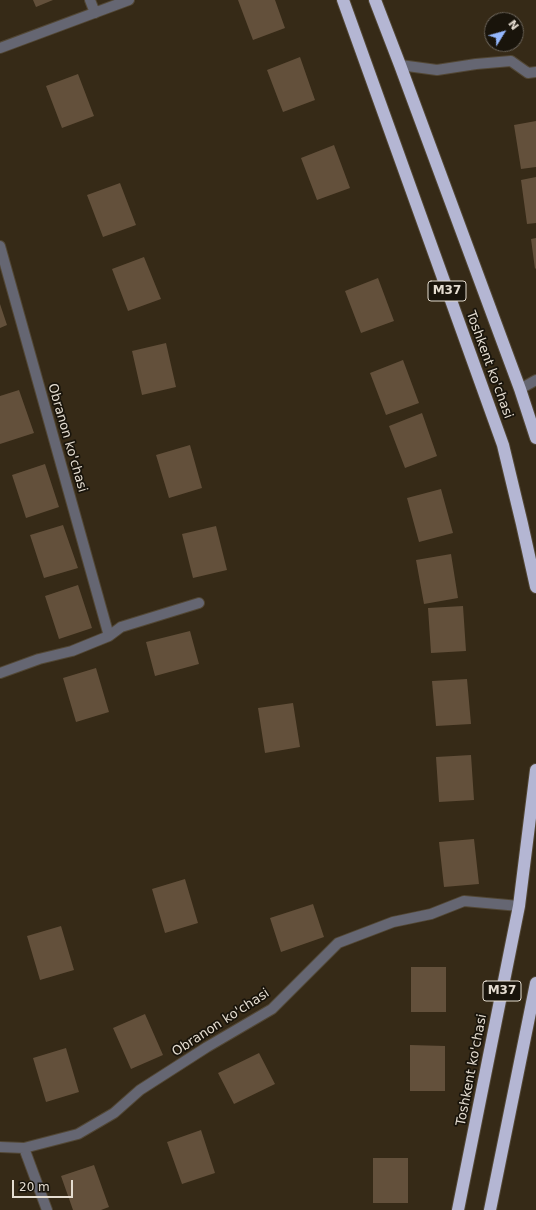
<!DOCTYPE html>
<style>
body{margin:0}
#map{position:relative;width:536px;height:1210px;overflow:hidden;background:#362a17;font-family:"DejaVu Sans",sans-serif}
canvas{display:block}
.north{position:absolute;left:484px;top:12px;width:40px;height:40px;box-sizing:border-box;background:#19140b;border:1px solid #6b645a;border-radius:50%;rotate:53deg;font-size:11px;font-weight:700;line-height:16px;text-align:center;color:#e5ddd1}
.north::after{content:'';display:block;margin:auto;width:14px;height:18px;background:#94b7fd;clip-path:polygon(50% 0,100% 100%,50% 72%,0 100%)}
.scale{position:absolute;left:12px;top:1180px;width:61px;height:18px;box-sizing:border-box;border:2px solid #e5ddd1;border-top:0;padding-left:5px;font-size:12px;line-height:14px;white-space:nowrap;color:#e5ddd1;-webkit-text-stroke:3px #19140b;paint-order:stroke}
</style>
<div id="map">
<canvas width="536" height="1210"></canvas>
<div class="north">N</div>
<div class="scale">20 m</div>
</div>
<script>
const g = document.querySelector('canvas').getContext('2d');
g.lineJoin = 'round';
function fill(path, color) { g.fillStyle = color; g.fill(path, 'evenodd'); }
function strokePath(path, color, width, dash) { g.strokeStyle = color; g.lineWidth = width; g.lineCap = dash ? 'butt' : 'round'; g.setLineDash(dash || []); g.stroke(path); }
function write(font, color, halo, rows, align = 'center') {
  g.font = font + ' "DejaVu Sans",sans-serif'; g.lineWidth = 3.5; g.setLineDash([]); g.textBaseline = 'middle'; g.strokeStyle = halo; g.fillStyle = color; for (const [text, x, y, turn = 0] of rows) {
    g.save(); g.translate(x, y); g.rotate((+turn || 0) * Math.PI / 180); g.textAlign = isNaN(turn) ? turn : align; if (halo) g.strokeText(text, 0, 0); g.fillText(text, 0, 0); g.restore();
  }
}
fill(new Path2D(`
 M33,0H53L36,7Z
 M238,0H275L285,28L253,40Z
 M300,57L315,100L283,112L267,70Z
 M78,74L94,116L62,128L46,86Z
 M536,121V167L521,169L514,125Z
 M334,145L350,188L317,200L301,158Z
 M536,177V223L527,224L521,180Z
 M120,183L136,225L103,237L87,195Z
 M536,238V268L535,269L531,239Z
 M144,257L161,299L128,311L112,269Z
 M378,278L394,321L361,333L345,291Z
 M0,304L7,325L0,328Z
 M166,343L176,387L142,395L132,351Z
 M403,360L419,403L386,415L370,373Z
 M19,390L34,433L0,444V396Z
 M422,413L437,456L405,468L389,426Z
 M190,445L202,488L169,498L156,455Z
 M45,464L59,507L26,518L12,475Z
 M441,489L453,533L419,542L407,498Z
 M63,525L78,568L44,578L30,535Z
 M216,526L227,570L193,578L182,534Z
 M451,554L458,598L424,604L416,560Z
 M78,585L92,628L59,639L45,596Z
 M463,606L466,651L431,653L428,608Z
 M190,631L199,664L155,676L146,642Z
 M96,668L109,712L76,722L63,678Z
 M467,679L471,724L436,726L432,681Z
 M293,703L300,747L265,753L258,708Z
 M471,755L474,800L439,802L436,757Z
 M474,839L479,884L444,887L439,842Z
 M185,879L198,923L165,933L152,889Z
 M313,904L324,937L281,952L270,918Z
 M61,926L74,970L40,980L27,936Z
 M411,967H446V1012H411Z
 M145,1014L163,1055L131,1069L113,1028Z
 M410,1045L445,1046V1091H410Z
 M66,1048L79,1092L46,1102L33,1058Z
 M259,1053L275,1084L234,1104L218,1073Z
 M201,1130L215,1173L182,1184L167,1142Z
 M373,1158H408V1203H373Z
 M94,1165L109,1207L101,1210H73L61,1176Z`), '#63503b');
const street = new Path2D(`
 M90,0L95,13
 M0,48L129,0
 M400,65L437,70L476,64L511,61L528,73L536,72
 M0,246L109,636
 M520,389L536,380
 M0,673L39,659L72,651L109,636L121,627L199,603
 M0,1147L24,1148
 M47,1210L24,1148L78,1134L114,1113L140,1090L207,1047L272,1009L338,943L393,922L431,914L464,901L519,906`);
const highway = new Path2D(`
 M343,0L503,445L522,524L536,587
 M375,0L400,65L520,389L536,438
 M458,1210L519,906L536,770
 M490,1210L536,983`);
strokePath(street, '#524735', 12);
strokePath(highway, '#524735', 14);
strokePath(street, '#656672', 10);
strokePath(highway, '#b4b6d3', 12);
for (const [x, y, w] of [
 [447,291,38],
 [502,991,38]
]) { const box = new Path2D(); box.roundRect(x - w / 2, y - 10, w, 20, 3); g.fillStyle = '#19140b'; g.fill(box); strokePath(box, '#e5ddd1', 1); }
write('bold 12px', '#e5ddd1', null, [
 ["M37",447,291],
 ["M37",502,991]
]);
write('13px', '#e5ddd1', '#19140b', [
 ["Toshkent ko'chasi",489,365,70],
 ["Obranon ko'chasi",67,438,74],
 ["Obranon ko'chasi",221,1023,-33],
 ["Toshkent ko'chasi",472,1070,-79]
]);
</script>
